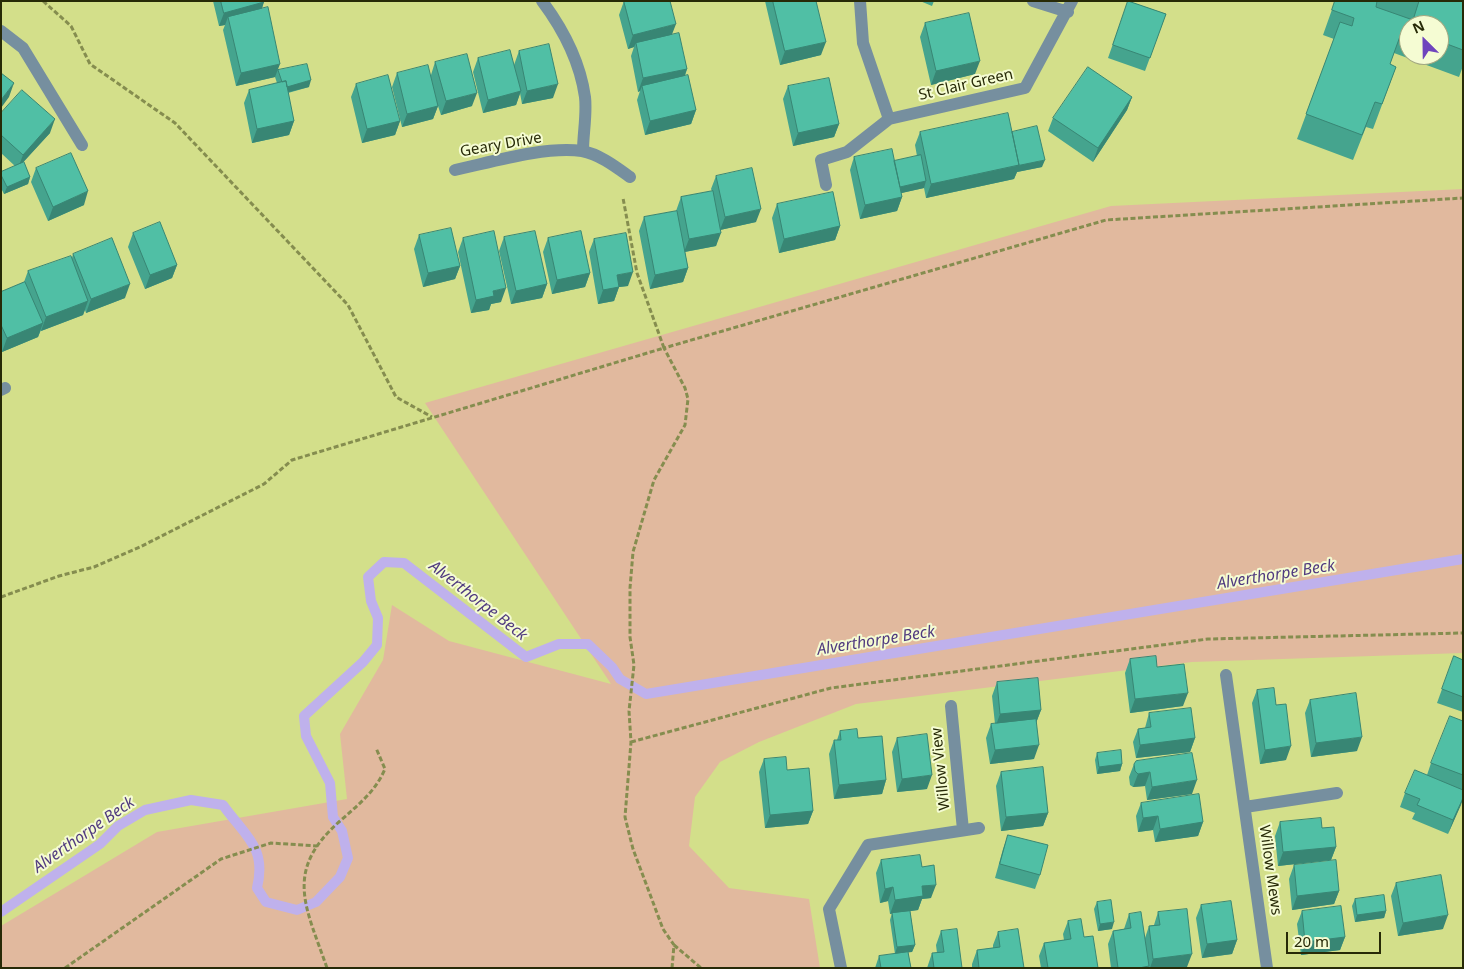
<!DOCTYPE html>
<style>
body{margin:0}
#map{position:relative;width:1464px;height:969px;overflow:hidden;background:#d3df8a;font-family:"Noto Sans",sans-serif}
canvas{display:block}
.frame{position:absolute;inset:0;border:2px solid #272a07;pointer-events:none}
.north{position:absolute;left:1399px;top:15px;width:50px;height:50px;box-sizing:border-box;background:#f5fcd3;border:1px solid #a3a881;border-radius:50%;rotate:337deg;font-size:14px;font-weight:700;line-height:20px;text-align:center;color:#272a07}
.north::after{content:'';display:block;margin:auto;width:18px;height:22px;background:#6f44bd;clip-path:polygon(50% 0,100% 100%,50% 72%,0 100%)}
.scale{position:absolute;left:1286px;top:932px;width:95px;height:22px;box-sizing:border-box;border:2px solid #272a07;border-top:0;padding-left:6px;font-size:15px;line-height:18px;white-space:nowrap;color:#272a07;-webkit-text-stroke:4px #f5fcd3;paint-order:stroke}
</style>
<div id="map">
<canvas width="1464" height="969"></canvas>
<div class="frame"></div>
<div class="north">N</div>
<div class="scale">20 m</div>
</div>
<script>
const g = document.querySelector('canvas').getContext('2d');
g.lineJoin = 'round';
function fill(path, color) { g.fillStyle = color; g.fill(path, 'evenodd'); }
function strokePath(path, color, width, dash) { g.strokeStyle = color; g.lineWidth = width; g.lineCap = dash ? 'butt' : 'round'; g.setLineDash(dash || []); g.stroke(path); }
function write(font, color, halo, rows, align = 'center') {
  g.font = font + ' "Noto Sans",sans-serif'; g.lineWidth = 4; g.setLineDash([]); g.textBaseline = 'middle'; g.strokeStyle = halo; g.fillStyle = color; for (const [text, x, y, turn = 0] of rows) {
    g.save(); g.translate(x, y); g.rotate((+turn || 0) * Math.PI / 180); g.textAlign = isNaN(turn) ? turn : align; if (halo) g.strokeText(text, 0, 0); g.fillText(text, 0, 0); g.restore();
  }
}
fill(new Path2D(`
 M1463,189V653L1192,662L856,704L759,742L720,762L695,797L689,846L729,888L809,899L820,968H1V926L157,832L347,799L340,734L383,660L392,605L449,641L611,684L425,403L1111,206Z`), '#e1b99e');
strokePath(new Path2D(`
 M1,912L100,844L118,826L145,810L191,800L223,805C245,836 267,847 257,888L266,902L297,910L316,902L340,877L348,858L342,831L333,817L330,783L306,736L304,716L363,662L377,645L378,618L371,601L368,577L384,562L404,563L526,657L559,644H588L612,667L620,679L646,694L1463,559`), '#bfb1ec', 10);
strokePath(new Path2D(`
 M43,1L71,26L90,64L175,123L348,305L396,397L432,417
 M1,597L59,576L94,567L140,547L264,484L292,460L664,348L637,273L623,198
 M631,742L831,688L1208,639L1463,633
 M674,945L701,968
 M65,968L221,859L271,843L317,846
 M327,968C306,907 283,871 340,821C358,805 375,792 385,769L376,748
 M672,968L674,945L663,929L633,849L625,817L631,742L629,711L634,665L630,637V588L633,552L654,480L685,425L688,399L685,388L664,348L1106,220L1463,198`), '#858d4f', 3, [5, 2.5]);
strokePath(new Path2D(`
 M1,31L23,48L82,145`), '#768f9f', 12);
strokePath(new Path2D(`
 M542,1C563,29 580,62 585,97C587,114 583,134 583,151
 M860,1L863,43L889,119
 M1033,1L1068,12
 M455,170C492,162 544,146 582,151C599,154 616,167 630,177
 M826,185L821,160L847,152L889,119L1025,88L1072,1
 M1,390L5,388
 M1226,675L1267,968
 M951,706L963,830
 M1245,807L1337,793
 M841,968L829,909L868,845L979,828`), '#768f9f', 12);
fill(new Path2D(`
 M213,1H264L262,9L278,70L309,87L288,93L294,121L289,135L252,143L244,103L249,90L277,83L275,77L236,86L223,30L225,25L219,26Z
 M624,1L672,34L687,69L685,76L696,110L691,124L645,135L637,100L640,91L638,92L631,56L634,47L628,49L619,15Z
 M765,1H816L821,55L780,65Z
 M920,1H934L932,6Z
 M1128,1L1166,14L1145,71L1108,58Z
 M1335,1H1463V66L1459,77L1394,53L1390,64L1396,67L1373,129L1366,127L1353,160L1297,139L1334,39L1323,35ZM1409,25H1439V55H1409Z
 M925,23L975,74L931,85L920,37Z
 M519,51L553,98L522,104L520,93L516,105L483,113L473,72L478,58L514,65Z
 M435,62L472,106L441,115L438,106L433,119L402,127L392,87L397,73L431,75Z
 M356,84L400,121L395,135L362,143L351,97Z
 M788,86L839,124L834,137L793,146L783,99Z
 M1132,97L1127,110L1093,162L1048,131L1053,118Z
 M1,113L50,133L23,162L30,177L28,184L4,194L1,188V172L15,166L1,153Z
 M920,132H1012L1042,167L1017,172L1014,179L926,198L924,188L901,193L902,197L897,211L860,219L850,170L854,157L894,161L917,156L915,145Z
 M36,168L84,205L48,221L31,182Z
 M716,176L756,222L720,230L716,246L685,252L688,268L683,282L650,289L639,231L644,217L676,211L681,197L712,191L711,189Z
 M777,204L840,226L835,240L779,253L772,218Z
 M133,233L177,265L172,278L145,289L128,247Z
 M419,235L460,266L455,279L423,287L414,249Z
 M504,237L547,284L542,298L511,304L499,251Z
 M463,238L501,302L491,304L489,310L471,313L458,252Z
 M548,238L590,273L585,287L552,294L543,252Z
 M594,239L628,286L619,287L614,301L598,304L589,252Z
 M73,254L125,298L86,313L85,310L83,315L41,331V330L38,337L2,352L1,350V292L24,282L28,271L72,258Z
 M1454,656L1463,660V712L1437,703Z
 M1130,659L1157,667L1183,706L1130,713L1125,673Z
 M997,682L1041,710L1036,723L1034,759L990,764L986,738L991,724H995L992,696Z
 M1257,690L1276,705L1286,760L1260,764L1252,703Z
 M1310,700L1357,751L1311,757L1305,713Z
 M1149,713L1195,738L1190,752L1136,758L1133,742L1138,729L1145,728Z
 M1463,721V799L1448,834L1412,819L1415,813L1400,807L1405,793L1427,775L1431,763Z
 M840,731L858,738L886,780L882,794L834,799L829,754L834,740H837Z
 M897,738L927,789L897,792L892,752Z
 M1097,753L1122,764L1120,771L1097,774L1095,760Z
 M764,759L787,770L813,811L808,824L765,828L759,772Z
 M1134,764L1192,794L1147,800L1145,786L1133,787L1130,785L1129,777Z
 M1001,772L1048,813L1043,826L1001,831L996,786Z
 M1141,803L1203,822L1198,836L1155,842L1153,830L1138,832L1136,816Z
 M1280,822L1322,828L1336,847L1331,860L1278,866L1275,836Z
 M1008,835L1040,875L1035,889L995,878L1003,849Z
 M881,860L922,867L931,898L922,899L918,910L910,911L915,945L912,952H908L911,968H875L879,956L895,954L890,920L892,913L890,914L888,901L880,903L876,873Z
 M1294,865L1339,891L1334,904L1292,910L1289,879Z
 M1396,883L1443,929L1398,936L1391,896Z
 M1355,899L1386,911L1384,918L1355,922L1352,906Z
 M1097,902L1112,929L1098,931L1094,909Z
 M1201,905L1237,940L1232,954L1202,958L1196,918Z
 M1302,911L1345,937L1340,950L1301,955L1297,924Z
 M1158,912L1187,967L1111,968L1108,944L1113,931L1124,929L1129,914L1145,938L1149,926L1154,925Z
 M1068,921L1084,937L1098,968H1041L1039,956L1044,943L1064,940L1063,934Z
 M941,931L962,968H927L932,953H937L936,945Z
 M998,932L1024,968H972V964L977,950L993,948V945Z`), '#45a48e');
fill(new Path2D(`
 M264,2L259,16L228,17L225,25L219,26L224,13Z
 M676,24L671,37L636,43L634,47L628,49L633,35Z
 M826,42L821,55L780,65L785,51Z
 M980,61L975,74L931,85L936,71Z
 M280,64L275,77L236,86L241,73Z
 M687,69L682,82L642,86L640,91L638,92L643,78Z
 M311,80L309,87L281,94L283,87Z
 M14,83L9,97L1,108V100Z
 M558,84L553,98L522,104L527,91Z
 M521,91L516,105L483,113L488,100Z
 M477,93L472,106L441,115L446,101Z
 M1132,97L1127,110L1093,162L1098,148Z
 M438,106L433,119L402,127L407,114Z
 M696,110L691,124L645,135L650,121Z
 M55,119L50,133L18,168L23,155Z
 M294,121L289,135L252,143L257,129Z
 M400,121L395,135L362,143L367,129Z
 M839,124L834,137L793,146L798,133Z
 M1045,160L1042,167L1017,172L1014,179L926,198L931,184Z
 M30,177L28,184L4,194L7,187Z
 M926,181L924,188L893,195L896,188Z
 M88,191L84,205L48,221L53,207Z
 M902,197L897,211L860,219L865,205Z
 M761,209L756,222L720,230L725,217Z
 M840,226L835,240L779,253L784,239Z
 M721,233L716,246L684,252L689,239Z
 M177,265L172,278L145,289L150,275Z
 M460,266L455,279L423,287L428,273Z
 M688,268L683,282L650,289L655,275Z
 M633,272L628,286L619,287L614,301L598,304L603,290L617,275Z
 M590,273L585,287L552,294L557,280Z
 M130,284L125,298L86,313L91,299Z
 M547,284L542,298L511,304L516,291Z
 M506,288L501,302L491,304L489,310L471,313L476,300L493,291Z
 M88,301L83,315L41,331L46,317Z
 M43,323L38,337L2,352L7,338Z
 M1188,693L1183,706L1130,713L1135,699Z
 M1041,710L1036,723L995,728L1000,714Z
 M1362,737L1357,751L1311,757L1316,743Z
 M1195,738L1190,752L1136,758L1140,745Z
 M1039,745L1034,759L990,764L995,750Z
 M1291,746L1286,760L1260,764L1265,750Z
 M1122,764L1120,771L1097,774L1099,767Z
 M1150,772L1145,786L1133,787L1138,774Z
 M932,775L927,789L897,792L902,779Z
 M886,780L882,794L834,799L839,785Z
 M1197,780L1192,794L1147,800L1152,787Z
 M1463,798L1461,805L1448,834L1453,820Z
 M813,811L808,824L765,828L770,815Z
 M1048,813L1043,826L1001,831L1006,817Z
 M1158,816L1153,830L1138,832L1143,818Z
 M1203,822L1198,836L1155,842L1160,829Z
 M1336,847L1331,860L1278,866L1283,852Z
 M936,885L931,898L922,899L918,910L890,914L895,900L922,886Z
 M893,887L888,901L880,903L885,889Z
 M1339,891L1334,904L1292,910L1297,896Z
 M1386,911L1384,918L1355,922L1357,915Z
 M1448,915L1443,929L1398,936L1403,923Z
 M1114,922L1112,929L1098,931L1100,924Z
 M1345,937L1340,950L1301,955L1305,942Z
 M1237,940L1232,954L1202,958L1207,944Z
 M915,945L912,952L895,954L897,947Z
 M1192,954L1187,967L1150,968L1153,959Z`), '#388674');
const building = new Path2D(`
 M221,1H264V2L224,13Z
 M624,1H670L676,24L633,35Z
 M773,1H816L826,42L785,51Z
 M1128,1L1166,14L1150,58L1113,45Z
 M1335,1H1377L1376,7L1413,20L1419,1H1463V50L1439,41V25H1409V30L1403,28L1390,64L1396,67L1382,104L1375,102L1362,135L1306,114L1340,22L1352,26L1354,18L1332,10Z
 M268,7L280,64L241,73L228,17Z
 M969,13L980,61L936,71L925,23Z
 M679,33L687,69L643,78L636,43Z
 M549,44L558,84L527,91L519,51Z
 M510,50L521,91L488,100L478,58Z
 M467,54L477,93L446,101L435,62Z
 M307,64L311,80L287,87L286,81L282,82L278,70Z
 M428,65L438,106L407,114L397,73Z
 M1088,67L1132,97L1098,148L1053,118Z
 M1,73L14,83L1,100Z
 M388,75L400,121L367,129L356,84Z
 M688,75L696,110L650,121L642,86Z
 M829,78L839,124L798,133L788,86Z
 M286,81L294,121L257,129L249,90Z
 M22,90L55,119L23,155L1,135V113Z
 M1008,113L1019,165L931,184L920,132Z
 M1037,126L1045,160L1016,166L1019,165L1012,132Z
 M892,149L902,197L865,205L854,157Z
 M71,153L88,191L53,207L36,168Z
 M921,155L926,181L900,187L894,161Z
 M24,162L30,177L7,187L1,175V172Z
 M752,168L761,209L725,217L716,176Z
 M713,191L721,233L689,239L681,197Z
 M833,192L840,226L784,239L777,204Z
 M677,211L688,268L655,275L644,217Z
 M160,222L177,265L150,275L133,233Z
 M451,228L460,266L428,273L419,235Z
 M494,231L506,288L493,291L494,296L476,300L463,238Z
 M535,231L547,284L516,291L504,237Z
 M581,231L590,273L557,280L548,238Z
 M626,233L633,272L617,275L619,287L603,290L594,239Z
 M112,238L130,284L91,299L73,254Z
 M71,256L88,301L46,317L28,271Z
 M25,282L43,323L7,338L1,325V292Z
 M1156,656L1157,667L1184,664L1188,693L1135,699L1130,659Z
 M1454,656L1463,660V697L1442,689Z
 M1038,678L1041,710L1000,714L997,682Z
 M1274,688L1276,705L1286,704L1291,746L1265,750L1257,690Z
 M1356,693L1362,737L1316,743L1310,700Z
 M1191,708L1195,738L1140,745L1138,729L1151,727L1149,713Z
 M1450,716L1463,721V775L1431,763Z
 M1036,719L1039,745L995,750L991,724Z
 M857,729L858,738L882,736L886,780L839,785L834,740H841L840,731Z
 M927,734L932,775L902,779L897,738Z
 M1121,750L1122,764L1099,767L1097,753Z
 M1192,753L1197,780L1152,787L1150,772L1138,774L1135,771L1134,764L1136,761Z
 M786,757L787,770L809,768L813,811L770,815L764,759Z
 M1043,767L1048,813L1006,817L1001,772Z
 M1415,770L1463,790V798L1453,820L1417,805L1420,799L1405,793Z
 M1199,794L1203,822L1160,829L1158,816L1143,818L1141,803Z
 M1321,818L1322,828L1334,827L1336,847L1283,852L1280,822Z
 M1008,835L1048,845L1040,875L1000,864Z
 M920,855L922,867L934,865L936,885L922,886L923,896L895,900L893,887L885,889L881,860Z
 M1336,860L1339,891L1297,896L1294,865Z
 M1441,875L1448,915L1403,923L1396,883Z
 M1384,895L1386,911L1357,915L1355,899Z
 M1111,900L1114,922L1100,924L1097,902Z
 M1231,901L1237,940L1207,944L1201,905Z
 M1341,906L1345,937L1305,942L1302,911Z
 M1187,909L1192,954L1153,959L1149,926L1160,925L1158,912Z
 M910,911L915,945L897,947L892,913Z
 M1141,912L1149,966L1139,968H1118L1113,931L1131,928L1129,914Z
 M1081,919L1084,937L1093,936L1098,968H1048L1044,943L1071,939L1068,921Z
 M957,929L962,968H934L932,953L944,952L941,931Z
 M1018,929L1024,968H979L977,950L1000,947L998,932Z
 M908,952L911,968H881L879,956Z`);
fill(building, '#50bfa5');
strokePath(building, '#388674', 1);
write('15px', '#272a07', '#f5fcd3', [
 ["St Clair Green",966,85,-13],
 ["Geary Drive",501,145,-10],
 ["Willow View",941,769,-96],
 ["Willow Mews",1270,870,82]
]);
write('italic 16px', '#503a7f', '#f5fcd3', [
 ["Alverthorpe Beck",1276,575,-9],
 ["Alverthorpe Beck",478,601,38],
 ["Alverthorpe Beck",876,641,-9],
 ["Alverthorpe Beck",84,835,-35]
]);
</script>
